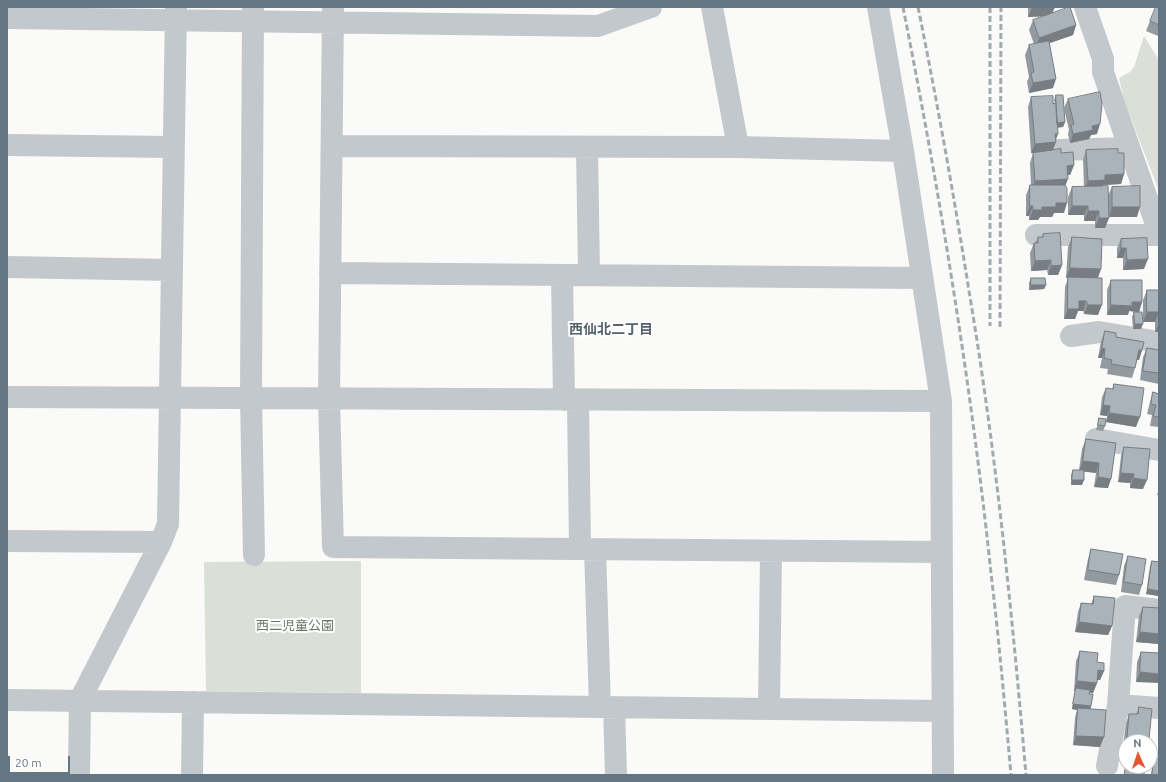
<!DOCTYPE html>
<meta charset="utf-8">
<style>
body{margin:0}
#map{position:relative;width:1166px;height:782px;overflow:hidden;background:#fafaf8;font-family:Ubuntu,sans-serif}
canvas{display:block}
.frame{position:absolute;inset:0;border:8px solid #657683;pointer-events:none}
.north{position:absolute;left:1118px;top:734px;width:40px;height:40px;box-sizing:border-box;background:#fff;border:1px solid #c1c8cd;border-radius:50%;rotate:357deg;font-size:11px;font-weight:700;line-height:16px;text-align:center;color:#657683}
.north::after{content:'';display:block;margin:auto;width:14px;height:18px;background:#e4572e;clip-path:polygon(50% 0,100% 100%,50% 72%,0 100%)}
.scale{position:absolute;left:8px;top:756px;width:62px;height:18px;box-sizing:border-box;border:2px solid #657683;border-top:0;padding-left:5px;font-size:12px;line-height:14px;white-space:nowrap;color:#657683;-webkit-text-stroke:3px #fff;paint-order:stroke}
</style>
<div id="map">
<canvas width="1166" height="782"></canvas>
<div class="frame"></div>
<div class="north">N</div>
<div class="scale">20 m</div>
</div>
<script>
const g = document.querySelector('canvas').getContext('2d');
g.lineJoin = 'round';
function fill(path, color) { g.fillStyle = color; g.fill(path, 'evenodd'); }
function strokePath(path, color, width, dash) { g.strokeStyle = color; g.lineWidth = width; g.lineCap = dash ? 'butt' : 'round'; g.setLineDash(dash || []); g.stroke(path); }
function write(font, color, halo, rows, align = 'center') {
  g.font = font + ' Ubuntu,"Noto Sans JP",sans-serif'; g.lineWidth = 4; g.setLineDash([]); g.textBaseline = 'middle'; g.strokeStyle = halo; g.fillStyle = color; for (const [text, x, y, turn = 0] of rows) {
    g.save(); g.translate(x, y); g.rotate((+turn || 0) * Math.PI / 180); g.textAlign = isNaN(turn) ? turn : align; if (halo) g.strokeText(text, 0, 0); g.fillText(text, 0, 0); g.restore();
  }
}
fill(new Path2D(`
 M1144,36L1159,60V191L1124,100L1119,78L1130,72L1134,67Z
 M361,561V693L206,691L204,562Z`), '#dadfd7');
strokePath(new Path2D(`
 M253,7L251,398L254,555
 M333,7L329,399L333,547L942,552
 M712,7L738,147
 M878,7L903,151L941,401L943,775
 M1085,7L1103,59V72L1159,233
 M7,18L598,26L651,7
 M7,145L173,147
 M332,146L738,147L903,151
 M587,147L589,275
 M1059,150L1129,148
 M1036,235H1159
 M7,267L172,270
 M330,273L922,278
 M562,275L564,400
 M1071,336L1099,332L1159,342
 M7,397L941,401
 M578,400L580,549
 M1096,439L1159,450
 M7,541L161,542
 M595,549L600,707
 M7,700L943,711
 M1118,705L1159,708
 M614,707L616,775
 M769,709L771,552
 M1107,766L1118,705L1125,606L1159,610
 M79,775L80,700L161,542L168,524L176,7
 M192,775L193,702`), '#c3c8cc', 22);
strokePath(new Path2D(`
 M903,7C940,194 971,384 991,573C999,640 1005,708 1011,775
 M918,7C937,101 954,196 969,291C996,451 1012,613 1026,775
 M990,7V326
 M1000,327L1001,7`), '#a2aab0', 3, [6, 3]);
fill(new Path2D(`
 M1028,7H1055L1052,13L1076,25L1073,35L1049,43L1053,88L1029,93L1027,82L1029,77L1025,55L1029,45L1034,44L1029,30L1033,20L1044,16L1028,17Z
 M1159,7V34L1158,36L1146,31L1150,21Z
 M1056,95L1065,122L1063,127H1057L1056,140L1053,150L1061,153L1074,165L1070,175H1067L1065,185L1064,213H1054L1052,217H1040L1038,220H1029V216H1026V195L1030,185H1031L1030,163L1033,153H1031L1028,107L1031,97L1055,103L1054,100Z
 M1068,99L1097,134L1091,135L1089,139L1070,143L1068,134L1069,130L1064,108Z
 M1086,150L1118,153L1124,174L1121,184L1103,185V186L1108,196L1112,187L1137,217H1109L1105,228H1095V221H1084V215H1068V197L1072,187H1084L1083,160Z
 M1043,234L1062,265L1058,275H1048L1047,270L1031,271L1030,253L1034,243H1035L1038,237H1042Z
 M1072,237L1101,269L1098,278V315L1084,314L1083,311H1078L1075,319H1064L1065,287L1068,278H1066L1068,247Z
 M1121,239L1144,269L1123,270V258H1117V248Z
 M1031,278L1046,285L1044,289L1029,290V283Z
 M1111,280L1142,302L1139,312L1129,311L1128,315H1107V290Z
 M1147,290H1159V332H1155V322H1143V300Z
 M1134,312L1141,329H1133L1132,317Z
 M1105,331L1142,350L1139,360H1137L1135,368L1132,378L1107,374L1108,369L1100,368L1102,358H1098L1101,341Z
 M1147,348L1159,350V384L1140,380L1143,357Z
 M1114,384L1136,427L1106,422L1107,416L1100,415L1102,397L1106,388L1112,389Z
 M1153,392L1159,394V427L1150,426L1152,415L1147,414L1150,402Z
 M1099,418L1105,426L1103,431L1096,430L1098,423Z
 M1086,439L1116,443L1108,488L1094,487L1096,473L1084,471L1082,485H1071V475L1073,470H1079L1082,449Z
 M1124,447L1143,489L1130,488V483L1118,482L1121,456Z
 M1091,549L1119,575L1116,585L1084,580L1088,559Z
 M1128,556L1142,585L1139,595L1121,592L1124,566Z
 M1152,561L1159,562V596L1146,594L1150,566Z
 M1094,596L1112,626L1108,635L1075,632L1078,612L1081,603L1091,604Z
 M1143,607L1159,608V644L1136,642L1139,616Z
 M1080,651L1097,662L1104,671L1100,680H1097V683L1093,693L1089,692L1091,709L1100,747L1073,745L1075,718L1077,710L1072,709L1075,691H1074L1076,661Z
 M1141,652L1159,653L1136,682L1137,662Z
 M1139,707L1149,739L1147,742H1126V746H1123L1126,723L1129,714H1136Z
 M1155,758L1159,775H1151L1152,768Z`), '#929a9f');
fill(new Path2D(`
 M1043,7H1055L1051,16L1028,17L1032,8Z
 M1076,25L1073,35L1036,48L1039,38Z
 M1056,79L1053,88L1029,93L1033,83Z
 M1065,122L1063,127L1056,128L1057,123Z
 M1100,124L1097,134L1091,135L1089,139L1070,143L1073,134L1092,126Z
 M1055,134H1058L1055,142H1056L1052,152L1031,153L1035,144Z
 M1074,165L1070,175H1063L1067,166Z
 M1124,174L1121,184L1103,185L1102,189L1084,190L1088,181L1105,175Z
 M1068,179L1064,189L1031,190L1035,181Z
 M1056,203H1067L1064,213H1054L1052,217H1040L1038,220H1029L1033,210Z
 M1030,206H1033L1029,216H1026Z
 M1072,206H1088L1084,215H1068Z
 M1112,207H1140L1137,217H1109Z
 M1088,211H1099L1095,221H1084Z
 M1099,218H1109L1105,228H1095Z
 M1121,248H1126L1123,258H1117Z
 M1148,259L1144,269L1123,270L1127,260Z
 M1051,260L1047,270L1031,271L1035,261Z
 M1062,265L1058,275H1048L1051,266Z
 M1070,268L1101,269L1097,279L1066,278Z
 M1031,285H1046L1044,289L1029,290Z
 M1079,301H1086L1083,311H1078L1075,319H1064L1068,309Z
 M1132,302H1142L1139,312L1129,311L1128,315H1107L1111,305Z
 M1088,305H1102L1098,315L1084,314Z
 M1147,312H1159L1155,322H1143Z
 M1159,323V332H1155Z
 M1135,324H1143L1141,329H1133Z
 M1102,348L1105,349L1102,358H1098Z
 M1139,350H1142L1139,360L1135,359Z
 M1103,405L1110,406L1107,416L1100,415Z
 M1109,413L1140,417L1136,427L1106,422Z
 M1083,461L1099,463L1096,473L1079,471Z
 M1121,473L1134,474L1130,483L1118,482Z
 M1098,477L1111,479L1108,488L1094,487Z
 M1133,478L1147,480L1143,489L1130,488Z
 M1072,480H1084L1082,485H1071Z
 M1159,490V495H1157Z
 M1148,589L1159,591V596L1146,594Z
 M1079,622L1112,626L1108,635L1075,632Z
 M1140,632L1159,634V644L1136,642Z
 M1098,670L1104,671L1100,680H1094Z
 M1140,672L1159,674V683L1136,682Z
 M1077,681L1097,683L1093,693L1075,691L1076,688L1075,691H1074Z
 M1073,704L1091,706L1090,711L1078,708L1077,710L1072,709Z
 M1076,736L1104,737L1100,747L1073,745Z
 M1127,737L1149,739L1147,742H1126V746H1123Z`), '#777d82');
const building = new Path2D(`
 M1070,7L1076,25L1039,38L1033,20Z
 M1156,7H1159V25L1150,21Z
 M1049,41L1056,79L1033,83L1031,73L1034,72L1029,45Z
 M1100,92L1102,104L1100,124L1092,126L1093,130L1073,134L1071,125L1074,124L1068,99Z
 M1056,95H1063L1065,122L1057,123Z
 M1053,96V104L1056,103L1058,134H1055L1056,142L1035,144L1031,97Z
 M1061,149V153L1073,152L1074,165L1067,166L1068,179L1035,181L1033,153Z
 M1118,149V153H1124V174L1105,175V180L1088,181L1086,150Z
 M1030,185H1065L1067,188V203H1056V207H1042V210H1033V206H1030Z
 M1108,186L1109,218H1099V211H1088V206H1072V187Z
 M1140,186V207H1112V187Z
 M1060,233L1062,265L1051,266V260L1035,261L1034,243H1038V237H1043V234Z
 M1072,237L1102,239L1101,269L1070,268Z
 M1147,238L1148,259L1127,260L1126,248H1121V239Z
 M1068,277L1102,278V305H1088L1086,301H1079V309H1068Z
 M1031,278H1045L1046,285H1031Z
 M1111,280H1142V302H1132V306L1111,305Z
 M1147,290H1159V323V312H1147Z
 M1134,312H1142L1143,324H1135Z
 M1105,331L1116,333V337L1144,342L1142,350H1139L1135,368L1111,364L1112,360L1104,358L1105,349L1102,348Z
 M1147,348L1159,350V373L1143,371Z
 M1114,384L1144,388L1140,417L1109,413L1110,406L1103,405L1106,388L1113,389Z
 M1153,392L1159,394V417L1153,416L1156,405L1151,404Z
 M1099,418L1106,419L1105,426L1098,425Z
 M1086,439L1116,443L1111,479L1098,477L1099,463L1083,461Z
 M1124,447L1150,449L1147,480L1133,478L1134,474L1121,473Z
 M1073,470H1084V480H1072Z
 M1091,549L1123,554L1119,575L1088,570Z
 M1128,556L1146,559L1142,585L1124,582Z
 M1152,561L1159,562V591L1148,589Z
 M1094,596L1115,598L1112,626L1079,622L1081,603L1093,604Z
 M1143,607L1159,608V634L1140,632Z
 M1080,651L1098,653L1097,662L1104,663V671L1098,670L1097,683L1077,681Z
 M1141,652L1159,653V674L1140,672Z
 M1076,688L1090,690L1089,694H1093L1091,706L1073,704Z
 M1139,707L1152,709L1149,739L1127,737L1129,714H1138Z
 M1078,708L1106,710L1104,737L1076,736Z
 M1155,758L1159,759V775H1152Z
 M1133,766H1145L1144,775H1124L1125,769L1132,770Z`);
fill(building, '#aab3b9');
strokePath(building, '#777d82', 1);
write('13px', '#687a64', '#fff', [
 ["西二児童公園",295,626]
]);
write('bold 14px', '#57646e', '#fff', [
 ["西仙北二丁目",611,329]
]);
</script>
